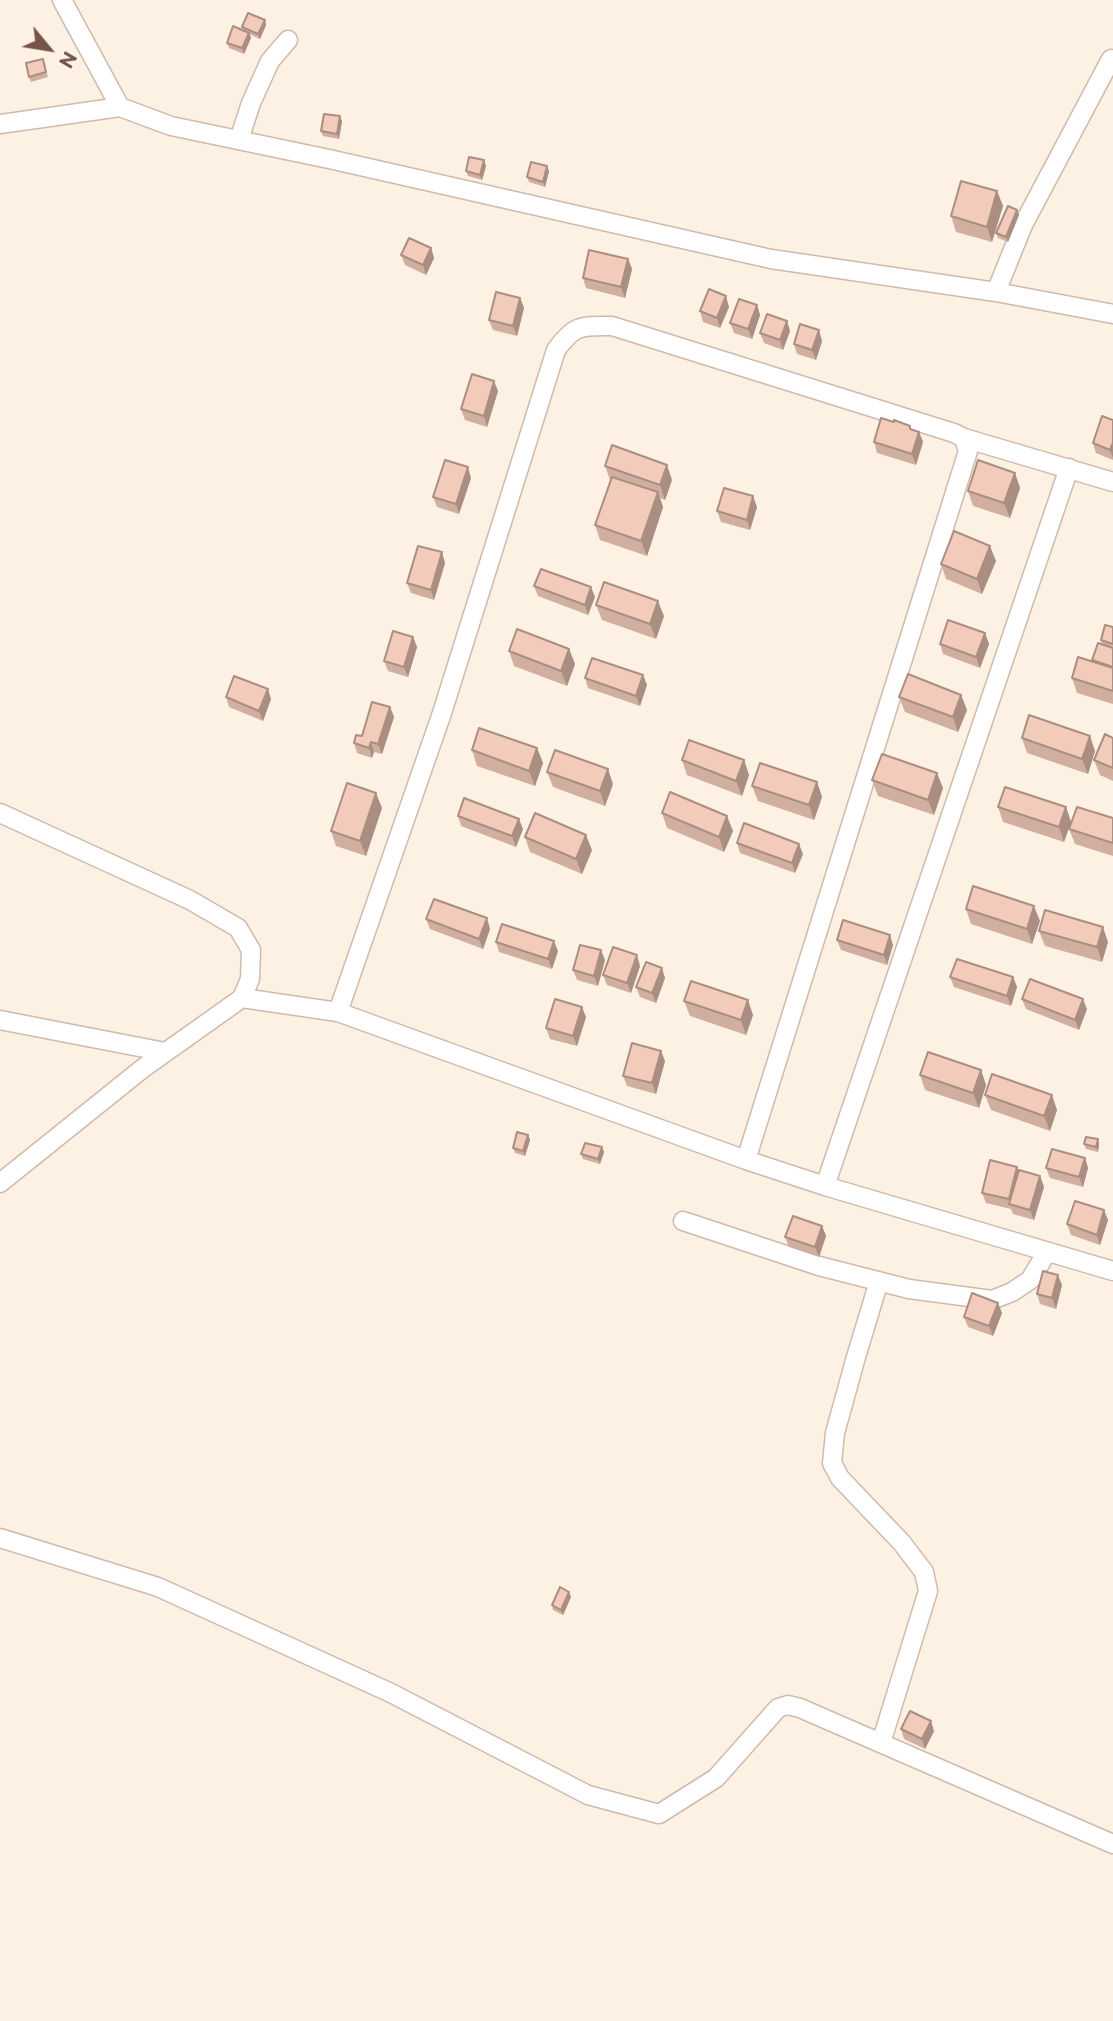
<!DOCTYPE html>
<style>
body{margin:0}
#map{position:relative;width:1113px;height:2021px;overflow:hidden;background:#fdf1e3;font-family:Montserrat,sans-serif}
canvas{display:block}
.north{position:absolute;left:14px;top:14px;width:70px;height:70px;-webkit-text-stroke:5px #fff5ea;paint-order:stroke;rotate:120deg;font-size:19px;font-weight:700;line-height:28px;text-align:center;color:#765448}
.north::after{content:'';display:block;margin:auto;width:24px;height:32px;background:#765448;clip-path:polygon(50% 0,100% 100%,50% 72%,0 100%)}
</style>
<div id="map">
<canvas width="1113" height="2021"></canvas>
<div class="north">N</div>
</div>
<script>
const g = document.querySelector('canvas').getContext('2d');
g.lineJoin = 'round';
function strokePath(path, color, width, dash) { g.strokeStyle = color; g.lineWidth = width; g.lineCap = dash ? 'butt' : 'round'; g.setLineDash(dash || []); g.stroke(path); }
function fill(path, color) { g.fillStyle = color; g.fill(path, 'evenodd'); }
const street = new Path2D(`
 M62,0L120,107
 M0,124L120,107L171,126L329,159L771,259L996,292L1113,314
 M239,140L251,103L270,61L288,40
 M996,292L1023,225L1111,59
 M964,438L1113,482
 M0,813L190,900L238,928L251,950L250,979L242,998
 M338,1012L442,713L556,350C575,324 581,326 612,326L954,433L964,438L968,451L746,1160
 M0,1020L165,1052
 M0,1183L142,1069L242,998L338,1012L746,1160L825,1186L1113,1271
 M825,1186L1069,468
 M683,1221L819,1266L909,1289L992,1300L1012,1292L1030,1280L1047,1252
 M879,1281L856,1357L835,1433L832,1463L840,1478L902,1543L924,1572L928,1591L881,1743
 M0,1538L158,1587L391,1693L588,1795L659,1814L716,1778L778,1708L788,1705L800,1708L1113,1844`);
strokePath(street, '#d1b9ac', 21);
strokePath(street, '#fff', 18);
fill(new Path2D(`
 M265,20L266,25L260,39L249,34L251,38L244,54L229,48L227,43L243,30L242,27Z
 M43,59L48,77L31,82L29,77Z
 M342,121L339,139L323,136L321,131Z
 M484,160L486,166L482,180L468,176L466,171Z
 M547,166L549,171L545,187L529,182L527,177Z
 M997,191L1003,206L992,242L956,232L951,216Z
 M1017,210L1019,215L1008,242L998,238L996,233Z
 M431,248L434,258L426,275L405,265L401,255Z
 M628,259L632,269L625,298L586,288L583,278Z
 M520,298L524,308L517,336L493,330L489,320Z
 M757,305L760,315L752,339L734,333L730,323Z
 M729,307L720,328L703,322L700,311Z
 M787,321L790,331L783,350L764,343L760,333Z
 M822,341L816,360L797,354L794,344Z
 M498,391L487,427L465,420L461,409Z
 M1113,420V460L1096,453L1093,443Z
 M912,430L919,432L923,442L916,465L877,453L874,442Z
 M605,466L672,480L665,500L660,498L663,507L647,556L600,540L595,525L610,480Z
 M1015,473L1020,488L1010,518L973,506L968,491Z
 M471,478L459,514L437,507L433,497Z
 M757,507L750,530L721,522L717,511Z
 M996,561L982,594L946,579L941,564Z
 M445,563L434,600L411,593L407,583Z
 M534,586L595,597L588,615L538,596Z
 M596,605L664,616L656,639L602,620Z
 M1113,627V704L1077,693L1072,678L1093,662L1092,660L1102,644L1101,640Z
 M985,633L989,644L980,668L943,654L940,644Z
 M413,637L417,647L408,677L388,671L384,661Z
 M569,649L575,664L567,686L514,666L509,651Z
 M643,675L647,685L640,706L588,688L585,678Z
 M961,695L967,710L958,732L905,712L899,697Z
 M226,697L271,699L263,721L229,707Z
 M390,707L394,717L382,754L374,752L372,758L357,753L354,743Z
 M1022,738L1095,751L1088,774L1027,753Z
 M1113,738V781L1100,775L1094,760Z
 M537,748L543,763L535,786L477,766L472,750Z
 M682,760H744L749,775L742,796L687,775Z
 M547,772L613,784L605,806L553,787Z
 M872,780L943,788L934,815L878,796Z
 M817,782L822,797L814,820L758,801L752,786Z
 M998,807H1066L1071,822L1064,842L1003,822Z
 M382,808L366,856L336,846L331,831Z
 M662,813L733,831L724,852L667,828Z
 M458,816L523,829L516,847L461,826Z
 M1113,818V856L1075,844L1069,829Z
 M525,837L592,850L582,874L530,852Z
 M737,843L803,854L795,873L740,853Z
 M966,909L1040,921L1032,944L971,924Z
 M426,919L490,929L483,949L430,929Z
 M1039,931L1108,942L1102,962L1045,946Z
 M837,940L893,945L887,965L841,950Z
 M496,942L558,951L552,969L499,952Z
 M605,960L598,986L577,980L573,970Z
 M640,966L631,993L607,985L603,975Z
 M950,977H1013L1017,987L1011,1006L954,987Z
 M665,978L656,1003L640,997L636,987Z
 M1022,999L1087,1009L1079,1030L1026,1009Z
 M684,1001L753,1015L746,1035L690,1016Z
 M586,1017L577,1046L550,1039L546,1028Z
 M665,1061L656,1094L627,1086L623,1076Z
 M981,1070L986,1085L979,1108L925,1090L920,1075Z
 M985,1095L1057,1110L1050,1131L991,1110Z
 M528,1135L530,1140L525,1156L515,1153L513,1148Z
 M1098,1139L1099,1144L1098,1152L1086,1149L1084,1144Z
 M602,1147L604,1152L600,1164L583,1159L581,1154Z
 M1085,1158L1088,1168L1083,1187L1050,1178L1046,1168Z
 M1019,1172L1040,1176L1044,1187L1034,1220L1013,1214L1011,1209L986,1203L982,1193Z
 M1108,1220L1100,1245L1071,1235L1067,1224Z
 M822,1226L826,1236L819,1257L789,1247L785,1237Z
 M1062,1285L1056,1309L1040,1304L1037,1294Z
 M1002,1313L993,1336L968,1327L964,1317Z
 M571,1597L563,1615L553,1610L552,1605Z
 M901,1729L934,1731L925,1749L904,1739Z`), '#d1afa0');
fill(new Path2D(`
 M265,20L266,25L260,39L258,34Z
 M249,33L251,38L244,54L242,48Z
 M340,116L342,121L339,139L337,134Z
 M484,160L486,166L482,180L480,175Z
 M547,166L549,171L545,187L543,182Z
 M997,191L1003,206L992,242L987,227Z
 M1017,210L1019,215L1008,242L1006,237Z
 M431,248L434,258L426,275L423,265Z
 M628,259L632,269L625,298L621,287Z
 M726,296L729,307L720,328L717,318Z
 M520,298L524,308L517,336L513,326Z
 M757,305L760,315L752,339L748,329Z
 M787,321L790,331L783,350L780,340Z
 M819,330L822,341L816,360L812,350Z
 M494,381L498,391L487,427L484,416Z
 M919,432L923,442L916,465L912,454Z
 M1113,442V458L1110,450Z
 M667,465L672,480L665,500L660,485Z
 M468,467L471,478L459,514L456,504Z
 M1015,473L1020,488L1010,518L1004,503Z
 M658,492L663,507L647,556L641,541Z
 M753,496L757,507L750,530L747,520Z
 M990,546L996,561L982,594L977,579Z
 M442,552L445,563L434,600L431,590Z
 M591,587L595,597L588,615L585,605Z
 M658,601L664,616L656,639L650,624Z
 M985,633L989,644L980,668L976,657Z
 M413,637L417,647L408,677L404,667Z
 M569,649L575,664L567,686L561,671Z
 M643,675L647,685L640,706L636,696Z
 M268,689L271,699L263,721L259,711Z
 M961,695L967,710L958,732L953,717Z
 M390,707L394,717L382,754L378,744Z
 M1090,736L1095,751L1088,774L1082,759Z
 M371,742L374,752L372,758L369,748Z
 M537,748L543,763L535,786L529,771Z
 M744,760L749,775L742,796L736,781Z
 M608,769L613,784L605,806L600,791Z
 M937,773L943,788L934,815L928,800Z
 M817,782L822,797L814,820L809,805Z
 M376,793L382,808L366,856L360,841Z
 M1066,807L1071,822L1064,842L1059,827Z
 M727,816L733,831L724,852L719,837Z
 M519,819L523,829L516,847L512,836Z
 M586,835L592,850L582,874L576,859Z
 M799,844L803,854L795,873L792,863Z
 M1034,906L1040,921L1032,944L1027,929Z
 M487,918L490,929L483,949L479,939Z
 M1103,927L1108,942L1102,962L1097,947Z
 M890,935L893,945L887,965L884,955Z
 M554,941L558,951L552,969L548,959Z
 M601,950L605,960L598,986L594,976Z
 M637,955L640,966L631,993L627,983Z
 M662,968L665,978L656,1003L652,993Z
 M1013,977L1017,987L1011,1006L1007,996Z
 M1083,999L1087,1009L1079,1030L1075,1020Z
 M748,1000L753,1015L746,1035L741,1020Z
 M582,1007L586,1017L577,1046L573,1036Z
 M661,1051L665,1061L656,1094L652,1083Z
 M981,1070L986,1085L979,1108L973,1093Z
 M1052,1095L1057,1110L1050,1131L1044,1116Z
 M528,1135L530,1140L525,1156L523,1151Z
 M1098,1139L1099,1144L1098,1152L1096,1147Z
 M602,1147L604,1152L600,1164L598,1159Z
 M1085,1158L1088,1168L1083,1187L1079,1177Z
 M1017,1167L1021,1177L1011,1205L1009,1199Z
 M1040,1176L1044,1187L1034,1220L1030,1210Z
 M1104,1210L1108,1220L1100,1245L1097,1235Z
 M822,1226L826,1236L819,1257L815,1247Z
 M1058,1275L1062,1285L1056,1309L1052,1298Z
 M998,1303L1002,1313L993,1336L989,1326Z
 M569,1592L571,1597L563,1615L561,1610Z
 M931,1721L934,1731L925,1749L922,1739Z`), '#aa8e82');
const building = new Path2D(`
 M248,13L265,20L258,34L242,27Z
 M233,26L249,33L242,48L227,43Z
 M43,59L46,72L29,77L26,63Z
 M324,114L340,116L337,134L321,131Z
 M469,157L484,160L480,175L466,171Z
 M531,162L547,166L543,182L527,177Z
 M961,181L997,191L987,227L951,216Z
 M1008,206L1017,210L1006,237L996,233Z
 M409,238L431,248L423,265L401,255Z
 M589,250L628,259L621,287L583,278Z
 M709,289L726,296L717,318L700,311Z
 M496,292L520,298L513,326L489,320Z
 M739,299L757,305L748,329L730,323Z
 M767,314L787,321L780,340L760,333Z
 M800,324L819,330L812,350L794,344Z
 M472,374L494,381L484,416L461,409Z
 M1102,416L1113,420V442L1110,450L1093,443Z
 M881,418L894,422V420L910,426V429L919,432L912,454L874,442Z
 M612,445L667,465L660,485L605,466Z
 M445,460L468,467L456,504L433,497Z
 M978,460L1015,473L1004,503L968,491Z
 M612,477L658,492L641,541L595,525Z
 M724,488L753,496L747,520L717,511Z
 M954,531L990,546L977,579L941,564Z
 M418,546L442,552L431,590L407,583Z
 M541,569L591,587L585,605L534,586Z
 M604,582L658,601L650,624L596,605Z
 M948,620L985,633L976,657L940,644Z
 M1105,625L1113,627V644L1101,640Z
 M517,629L569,649L561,671L509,651Z
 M393,631L413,637L404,667L384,661Z
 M1098,643L1113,648V667L1092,660Z
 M1078,657L1113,668V691L1072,678Z
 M592,658L643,675L636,696L585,678Z
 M908,674L961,695L953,717L899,697Z
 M234,676L268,689L259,711L226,697Z
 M372,702L390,707L378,744L371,742L369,748L354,743L356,735L362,736Z
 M1029,715L1090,736L1082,759L1022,738Z
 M479,728L537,748L529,771L472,750Z
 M1105,734L1113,738V768L1094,760Z
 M689,740L744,760L736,781L682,760Z
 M555,750L608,769L600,791L547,772Z
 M882,754L937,773L928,800L872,780Z
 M760,763L817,782L809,805L752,786Z
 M347,783L376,793L360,841L331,831Z
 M1005,787L1066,807L1059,827L998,807Z
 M670,792L727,816L719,837L662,813Z
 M464,798L519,819L512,836L458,816Z
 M1077,807L1113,818V843L1069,829Z
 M535,813L586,835L576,859L525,837Z
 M744,823L799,844L792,863L737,843Z
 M973,886L1034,906L1027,929L966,909Z
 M434,899L487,918L479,939L426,919Z
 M1045,910L1103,927L1097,947L1039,931Z
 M843,920L890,935L884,955L837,940Z
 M502,924L554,941L548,959L496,942Z
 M580,945L601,950L594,976L573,970Z
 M613,947L637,955L627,983L603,975Z
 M957,959L1013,977L1007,996L950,977Z
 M646,962L662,968L652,993L636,987Z
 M1030,979L1083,999L1075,1020L1022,999Z
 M691,981L748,1000L741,1020L684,1001Z
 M555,999L582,1007L573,1036L546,1028Z
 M632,1043L661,1051L652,1083L623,1076Z
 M928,1052L981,1070L973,1093L920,1075Z
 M992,1074L1052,1095L1044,1116L985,1095Z
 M517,1132L528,1135L523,1151L513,1148Z
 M1086,1137L1098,1139L1096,1147L1084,1144Z
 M585,1143L602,1147L598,1159L581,1154Z
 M1052,1149L1085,1158L1079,1177L1046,1168Z
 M990,1160L1017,1167L1009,1199L982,1193Z
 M1019,1170L1040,1176L1030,1210L1009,1204Z
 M1075,1201L1104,1210L1097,1235L1067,1224Z
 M793,1216L822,1226L815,1247L785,1237Z
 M1043,1271L1058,1275L1052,1298L1037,1294Z
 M972,1293L998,1303L989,1326L964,1317Z
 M560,1587L569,1592L561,1610L552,1605Z
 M910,1711L931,1721L922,1739L901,1729Z`);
fill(building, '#f3cbba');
strokePath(building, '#aa8e82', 2);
</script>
